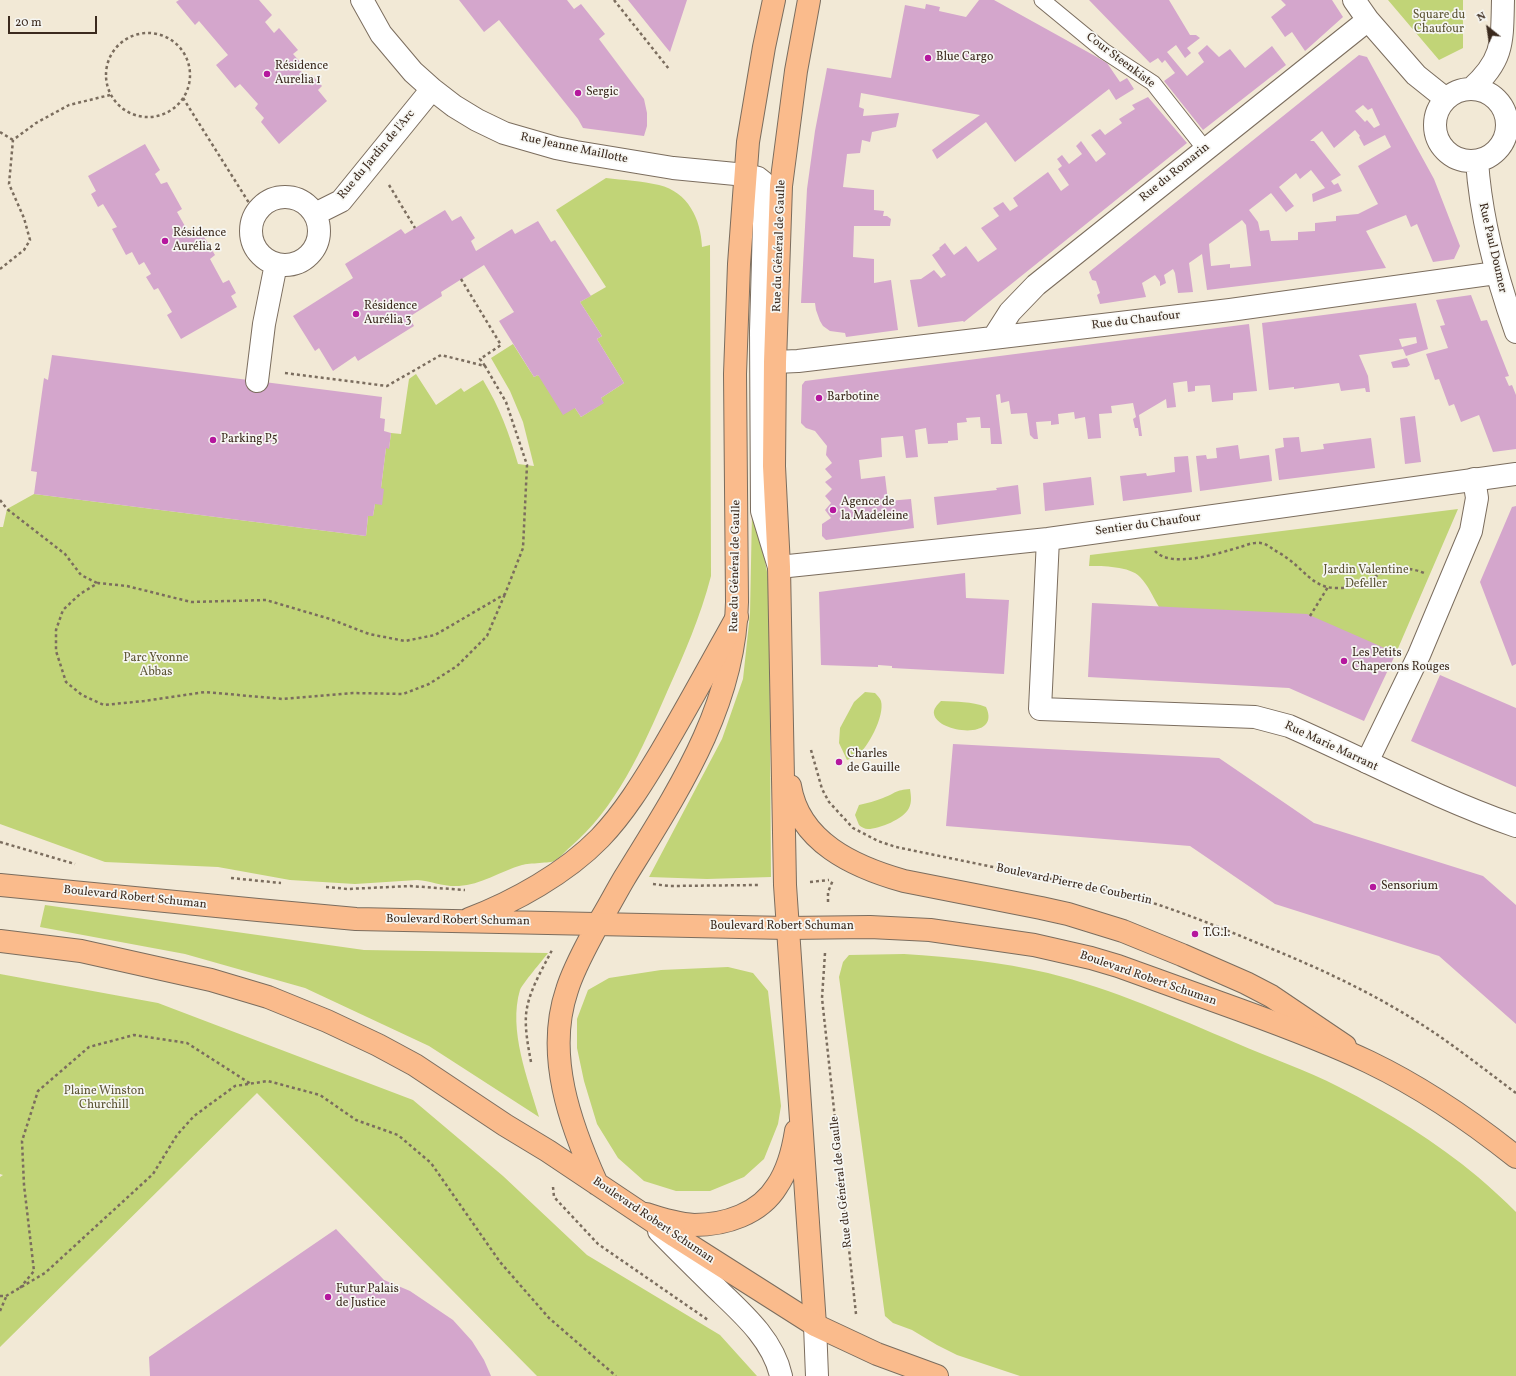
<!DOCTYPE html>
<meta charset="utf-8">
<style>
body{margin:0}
#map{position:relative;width:1516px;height:1376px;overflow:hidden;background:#f2e9d6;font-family:Vollkorn,serif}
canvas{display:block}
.north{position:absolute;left:1468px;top:8px;width:40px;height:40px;-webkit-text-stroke:3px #f6f6f2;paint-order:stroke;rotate:330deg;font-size:11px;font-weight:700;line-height:16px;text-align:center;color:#3b2a1e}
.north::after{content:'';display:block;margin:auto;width:14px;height:18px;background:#3b2a1e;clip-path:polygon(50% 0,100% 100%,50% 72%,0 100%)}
.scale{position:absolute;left:8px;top:16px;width:89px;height:18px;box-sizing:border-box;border:2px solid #3b2a1e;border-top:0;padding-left:5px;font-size:12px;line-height:14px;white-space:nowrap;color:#3b2a1e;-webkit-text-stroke:3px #f6f6f2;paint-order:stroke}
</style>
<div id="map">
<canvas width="1516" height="1376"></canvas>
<div class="north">N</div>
<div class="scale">20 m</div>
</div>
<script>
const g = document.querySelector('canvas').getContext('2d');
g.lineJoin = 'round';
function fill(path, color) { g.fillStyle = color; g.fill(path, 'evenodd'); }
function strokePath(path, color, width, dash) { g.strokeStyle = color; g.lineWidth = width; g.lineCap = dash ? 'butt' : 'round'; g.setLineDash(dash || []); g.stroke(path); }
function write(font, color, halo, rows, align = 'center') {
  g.font = font + ' Vollkorn,serif'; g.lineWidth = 3.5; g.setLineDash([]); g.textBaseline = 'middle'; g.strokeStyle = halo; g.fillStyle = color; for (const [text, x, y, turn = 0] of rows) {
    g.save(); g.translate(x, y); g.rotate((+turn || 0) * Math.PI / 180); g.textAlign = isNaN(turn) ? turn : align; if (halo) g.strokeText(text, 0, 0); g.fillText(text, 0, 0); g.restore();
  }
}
fill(new Path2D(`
 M1388,0H1463V48L1439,60Z
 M606,178C623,180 642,181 659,185C688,192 701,219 702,247L710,245L711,576C700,618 685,652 667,692C642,749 617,808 568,849C564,853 559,858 554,861C551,863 529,863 522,865C501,871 480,885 459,886C444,887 431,881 417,880L355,884L290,880L218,867L105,862L0,824V527H3L7,509L34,494L366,536L368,516H373L375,504L381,488L386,448H389L391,433L401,434L409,379L416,374L436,405L461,388L464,392L483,380C500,408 509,433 518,464L534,466L523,422L510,391L491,358L513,344L534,377L538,375L575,408L581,417L603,403L601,398L624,383L597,339L602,336L580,302L606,287L556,210Z
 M1458,509L1396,653L1159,607C1153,597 1148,585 1140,577C1130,566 1102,566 1089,566L1090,555Z
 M756,511L769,583L771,877L707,879L649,877L722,739L743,679L750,614L752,513Z
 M865,692L875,693C877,695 880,698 881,701C885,716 868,748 856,757C853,758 849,759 847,760L839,743L840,728L854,702Z
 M941,701C957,702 971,701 986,707C1002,741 937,733 934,714C933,709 937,705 941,701Z
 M910,789C911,796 912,802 909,808C904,819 879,829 868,829C865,829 861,827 859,825L855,815L859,805C867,803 876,801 883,798C896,793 895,790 910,789Z
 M45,905L364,950L548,953C542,961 523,983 520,990C508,1030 528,1079 539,1117L429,1046L305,988L185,954L40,927Z
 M904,954C953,957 1001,962 1048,973C1113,989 1175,1017 1236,1043C1270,1058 1306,1070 1339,1087C1388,1112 1436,1142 1478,1177C1491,1188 1504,1200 1516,1212V1376H1020L957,1355L937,1345L912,1330L893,1323L885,1316L839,977L843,962L849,955Z
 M728,967L753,973L768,991L781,1106L778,1124L764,1159L744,1177L710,1191H676L644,1181L618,1158L597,1124L584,1081L577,1048V1019L588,990L609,978L661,970Z
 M0,974L158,1003L413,1100L503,1176L587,1255L720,1335L757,1376H537L257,1093L0,1347V1177L3,1175L0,1174Z`), '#c1d477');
fill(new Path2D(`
 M179,0H259L272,15L265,22L274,33L279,28L298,50L293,54L303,65L299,69L308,79L312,75L322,86L318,90L327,101L279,144L261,122L264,118L255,108L258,104L240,84L235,88L216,65L228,55L199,21L195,25L176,2Z
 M459,0H567L574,9L581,4L605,34L599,39L644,99L647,113V126L644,136L583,128L578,119L499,20L484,32Z
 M628,0H687L670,52L665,46Z
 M979,0H994L1095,56L1107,63L1120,82L1127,78L1134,89L1116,100L1109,89L1015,162L986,122L937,159L932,150L980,115L861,93L859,107L864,109L863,116L899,113L896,127L872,132L870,142L862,140L860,153L847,154L843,187L874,190V210L884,211L883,216H887L891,219L890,226H854L853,257L874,259V283L891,280L898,330L846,337L845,333L830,331L823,326L820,321L816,310L815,303H801L807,189L815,131L827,68L891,78L905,5L925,9L926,4L940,7L939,11L966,17Z
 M1089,0H1169L1190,35H1196L1200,38L1187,48L1191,53L1185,58L1176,45L1167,52L1187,76L1204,62L1198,53L1207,45L1219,57L1230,49L1245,68L1272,46L1286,65L1203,130L1164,81L1175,73L1165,60L1162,63L1158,58L1150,63Z
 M1281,0H1332L1343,17L1305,51L1292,32L1285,37L1271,17L1286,5Z
 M1359,55L1367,57L1434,179L1460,246L1454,259L1433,262L1417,224L1411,227L1406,215L1366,231L1386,268L1207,290L1202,254L1189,263L1193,292L1178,293L1175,273L1173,269L1164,275L1166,283L1160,286V282L1155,275L1142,283L1146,297L1100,304L1097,295L1100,293L1096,281L1092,280L1089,272ZM1363,105L1368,110L1372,108L1380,125L1374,128L1367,120L1365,122L1355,111ZM1355,130L1360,136L1359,137L1364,146L1385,135L1391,147L1358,166L1378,204L1358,214L1336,216V221L1315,223V231L1298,232V240L1271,241L1269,230L1260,231L1258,222L1249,210L1271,193L1286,212L1294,206L1279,187L1296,173L1300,179L1311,170L1325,188L1312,194L1313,202L1342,191L1338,183L1334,185L1331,181L1341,175L1314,141H1310L1322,131L1334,148ZM1242,220L1246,225L1251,266L1230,268V264L1211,266L1209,244Z
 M1148,97L1187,143L964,322L963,321L918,327L910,280L921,279L934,270L941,278L946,275L932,255L940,249L939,248L945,243L954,255L966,246L978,262L997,249L981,228L999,216L993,208L1003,202L1010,211L1018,206L1013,198L1048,172L1061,191L1069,185L1058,169L1062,166L1057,159L1062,155L1069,164L1082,154L1076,146L1081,141L1096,162L1106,154L1091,135L1100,129L1105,135L1122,123L1119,119L1135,109L1132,105Z
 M145,144L160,170L155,174L161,184L167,182L182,209L177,212L190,235L200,230L215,255L210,259L223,283L229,280L236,293L231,296L237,307L181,339L167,315L172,312L158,288L154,290L146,277L151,274L144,262L139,265L132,252L126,255L112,229L117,227L103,204L98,207L91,194L96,191L88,176Z
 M445,210L452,221L461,216L475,238L471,241L476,251L512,229L515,234L538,221L551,242L555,240L591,296L580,302L602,336L597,339L624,383L601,398L604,403L581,417L575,408L563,415L538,375L534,377L499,321L514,312L484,265L441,292L442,296L409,317L414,326L358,361L355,356L333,371L319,348L315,351L293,316L353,278L345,264L401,229L405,234Z
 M1471,295L1481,321L1487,320L1509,376L1505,377L1509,386L1512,385L1516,395V449L1493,452L1479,415L1461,422L1454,404L1449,406L1439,379L1435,380L1426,354L1448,348L1440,326L1445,325L1436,300Z
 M1416,303L1428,349L1406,356L1403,349L1359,355L1368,376L1370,392H1366L1365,388L1341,391L1339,383L1294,389V387L1269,390L1262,323ZM1416,337L1417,343L1402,347L1399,339Z
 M1249,324L1257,391L1233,393V400L1212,402L1210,385L1195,386V391L1188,392L1187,381L1173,383L1176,407L1167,408L1166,399L1139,415L1142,436H1139L1138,428H1135L1133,419L1136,417L1133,403L1111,406L1112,413L1099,414L1101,438L1088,439L1085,417L1075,419L1074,412L1058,414L1059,424L1051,425V421L1036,422L1038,439H1034L1030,435L1027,413L1011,414L1009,401L1001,403L1000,394L996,395L1002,444H991L990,428H981L980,417L966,418L967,422L957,423L958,440L948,441V443L928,444L926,428L915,430L918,457L906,458L903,436L881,438L882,457L859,460L861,479L885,476L888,501L911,499L914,528L826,540L822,536V524L831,518L825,510L831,503L825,496L832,489L825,482L832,477L825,469L832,463L826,455L827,446L815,431L806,428L801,423L802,385L805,381Z
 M52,355L382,397L380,418L385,419L384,431L391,433L389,449L386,448L381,488L384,489L382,505L375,504L373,516H368L366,536L34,494L37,472L31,471L44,378L48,380Z
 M1407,358L1410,365L1407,367L1393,368L1391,362Z
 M1415,416L1421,462L1405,464L1400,418Z
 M1299,437L1301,452L1324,449L1323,444L1371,438L1375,468L1279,480L1275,449L1284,447L1283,438Z
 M1238,445L1240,459L1269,455L1272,481L1200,491L1196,456L1206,455L1207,459L1217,458L1216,448Z
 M1188,456L1192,492L1123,501L1120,476L1146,473L1147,476L1175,472L1174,457Z
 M1091,477L1094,505L1045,511L1043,483Z
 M1018,485L1021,514L937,525L934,497L997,490L996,488Z
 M1516,506V664L1512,666L1480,582L1512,507Z
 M965,573L966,598L1009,600L1004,674L892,668V666L878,665V667L821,665L819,592Z
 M1092,603L1307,614L1396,653L1364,721L1289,688L1088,677Z
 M1440,675L1516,708V787L1411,741Z
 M953,744L1219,758L1314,823L1483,876L1516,905V1024L1439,956L1275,904L1190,846L946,826Z
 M336,1229L384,1280L410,1291L453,1320L472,1341L484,1360L491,1376H150L149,1357Z`), '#d4a6cc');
const service = new Path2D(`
 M1042,0L1104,51L1153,83L1205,149`);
const pedestrian = new Path2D(`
 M1367,762L1419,655L1471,531L1477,498L1474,479`);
const minor = new Path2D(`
 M362,0L381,34L413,72L432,89L454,106L477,120L504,133L556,148L576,152L673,168L746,175L758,178L763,182L765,188L761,331L762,511L779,567L1048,539L1516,474
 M1354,0L1368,20L1416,75L1446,99
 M1435 125a36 36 0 1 1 72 0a36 36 0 1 1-72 0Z
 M1471,89C1504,60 1502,41 1503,0
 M1477,161C1481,220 1496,276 1516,332
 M251 231a34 34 0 1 1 68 0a34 34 0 1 1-68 0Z
 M315,214L341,201L432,89
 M994,337L1010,312L1036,285L1368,20
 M775,362L798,361L1230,310L1496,273
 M257,381L264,324L276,264
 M1048,539L1040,709L1255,717L1289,726C1364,759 1438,799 1516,826`);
const tertiary = new Path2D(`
 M659,1231C677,1250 696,1268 715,1287C741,1312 773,1339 781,1376
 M815,1325L817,1376`);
const primary = new Path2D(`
 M809,0L796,71L781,186L775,362L774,466L779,567L785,885L815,1325
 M790,786C799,842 854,867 904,881L1041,908L1068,914L1123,931L1182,955L1246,983L1271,996L1345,1046
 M598,924C608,908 616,892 625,877C678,791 735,706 737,602L735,374L739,264L748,142L764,47L774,0
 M646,1214C661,1219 677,1224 694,1225C725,1225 760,1214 777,1186C788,1170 793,1150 796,1131`);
const trunk = new Path2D(`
 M0,885L258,910L356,919L787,928L870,927L930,930L1034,945L1091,958L1118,966C1159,981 1199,995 1240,1010C1284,1026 1327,1042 1369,1062C1421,1087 1471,1121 1516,1157
 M469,919C514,902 566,873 600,838C624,813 643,782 661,752C687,708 712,662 737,617
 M0,941L81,951L211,980L268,997L327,1021L378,1045L415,1065L505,1125L548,1151L675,1236L815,1325L877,1354L937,1376
 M597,1184C570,1124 545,1055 567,990C574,967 587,945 598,924`);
strokePath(service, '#7b6d5e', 17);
strokePath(pedestrian, '#7b6d5e', 24);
strokePath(minor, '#7b6d5e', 24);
strokePath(tertiary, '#7b6d5e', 24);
strokePath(primary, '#7b6d5e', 24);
strokePath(trunk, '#7b6d5e', 24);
strokePath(new Path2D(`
 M614,0L669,69
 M106 75a42 42 0 1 1 84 0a42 42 0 1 1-84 0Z
 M183,98L256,214
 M0,132L13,140
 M389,185L415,228
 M0,269L24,250L30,240L24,218L9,184L13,140L36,123L69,105L110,95
 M461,279L501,345L480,359L485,366
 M285,373L387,386L441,355L485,366L506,402L527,465L523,548L505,594L435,635L405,641L369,634L330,619L266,600L191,602L127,586L98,583L80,594L63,610L56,630V651L66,682L82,695L104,705L144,701L205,692L283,699L353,693L403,694L429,684L457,666L487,636L505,594
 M0,500L7,509L65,554L81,575L97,583
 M1155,551C1171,569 1220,553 1240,547C1245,546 1250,543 1255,543C1263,542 1268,545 1274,550C1278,552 1283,555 1287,558C1303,569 1313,587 1334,588C1370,590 1385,557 1424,573
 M1310,616L1328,587
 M811,750L822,789L829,802L853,828L878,841L896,847L1124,894C1169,907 1212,924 1255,942C1312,965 1368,990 1421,1024C1454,1045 1485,1070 1516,1093
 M0,842L75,864
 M231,878L281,883
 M810,882L829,880
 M653,884L669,886L760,885
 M326,887L348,889L410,886L465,890
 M828,902V892L833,880
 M825,953L822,998L856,1314
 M531,1062C528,1046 525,1030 526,1015C528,992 542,970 552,950
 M553,1187L554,1197L598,1244L708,1320
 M20,1288L34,1271L24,1185L22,1141L38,1091L89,1047L134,1035L187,1043L251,1084
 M0,1296H6L45,1273L153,1174L177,1135L194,1116L235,1086L268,1081L320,1095L356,1120L398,1135L431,1163L500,1262L549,1318L616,1376
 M0,1311L6,1297`), '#7b6d5e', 2.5, [3, 3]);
strokePath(service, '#fff', 15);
strokePath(pedestrian, '#fff', 22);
strokePath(minor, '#fff', 22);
strokePath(tertiary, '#fff', 22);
strokePath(primary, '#fabb8c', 22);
strokePath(trunk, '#fabb8c', 22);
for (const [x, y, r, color] of [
 [928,58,4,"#b5179e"],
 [267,74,4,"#b5179e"],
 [578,93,4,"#b5179e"],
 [165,241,4,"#b5179e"],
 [356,314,4,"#b5179e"],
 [819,398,4,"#b5179e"],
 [213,440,4,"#b5179e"],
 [833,510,4,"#b5179e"],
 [1344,661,4,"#b5179e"],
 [839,762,4,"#b5179e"],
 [1373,887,4,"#b5179e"],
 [1195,934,4,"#b5179e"],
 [328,1297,4,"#b5179e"]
]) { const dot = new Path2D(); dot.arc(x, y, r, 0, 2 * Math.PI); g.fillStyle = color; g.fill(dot); strokePath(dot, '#f6f6f2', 1.5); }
write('12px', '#5c5434', '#f6f6f2', [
 ["Square du",1439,16],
 ["Chaufour",1439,30],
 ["Jardin Valentine",1366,571],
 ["Defeller",1366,585],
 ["Parc Yvonne",156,659],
 ["Abbas",156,673],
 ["Plaine Winston",104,1092],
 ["Churchill",104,1106]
]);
write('12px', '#3b2a1e', '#f6f6f2', [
 ["Blue Cargo",936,58],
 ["Résidence",275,67],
 ["Aurelia 1",275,81],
 ["Sergic",586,93],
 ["Résidence",173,234],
 ["Aurélia 2",173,248],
 ["Résidence",364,307],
 ["Aurélia 3",364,321],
 ["Barbotine",827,398],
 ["Parking P5",221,440],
 ["Agence de",841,503],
 ["la Madeleine",841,517],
 ["Les Petits",1352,654],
 ["Chaperons Rouges",1352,668],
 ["Charles",847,755],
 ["de Gauille",847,769],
 ["Sensorium",1381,887],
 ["T.G.I.",1203,934],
 ["Futur Palais",336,1290],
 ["de Justice",336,1304]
], 'left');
write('12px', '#3b2a1e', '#f6f6f2', [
 ["Cour Steenkiste",1120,61,37],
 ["Rue Jeanne Maillotte",574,149,12],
 ["Rue du Jardin de l'Arc",377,155,-50],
 ["Rue du Romarin",1175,173,-39],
 ["Rue du Général de Gaulle",780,246,-88],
 ["Rue Paul Doumer",1492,248,77],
 ["Rue du Chaufour",1136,321,-7],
 ["Sentier du Chaufour",1148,525,-8],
 ["Rue du Général de Gaulle",736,566,-89],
 ["Rue Marie Marrant",1331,747,25],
 ["Boulevard Pierre de Coubertin",1074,885,12],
 ["Boulevard Robert Schuman",135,898,6],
 ["Boulevard Robert Schuman",458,921,1],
 ["Boulevard Robert Schuman",782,927],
 ["Boulevard Robert Schuman",1148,979,19],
 ["Rue du Général de Gaulle",842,1182,-96],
 ["Boulevard Robert Schuman",653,1221,34]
]);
</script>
